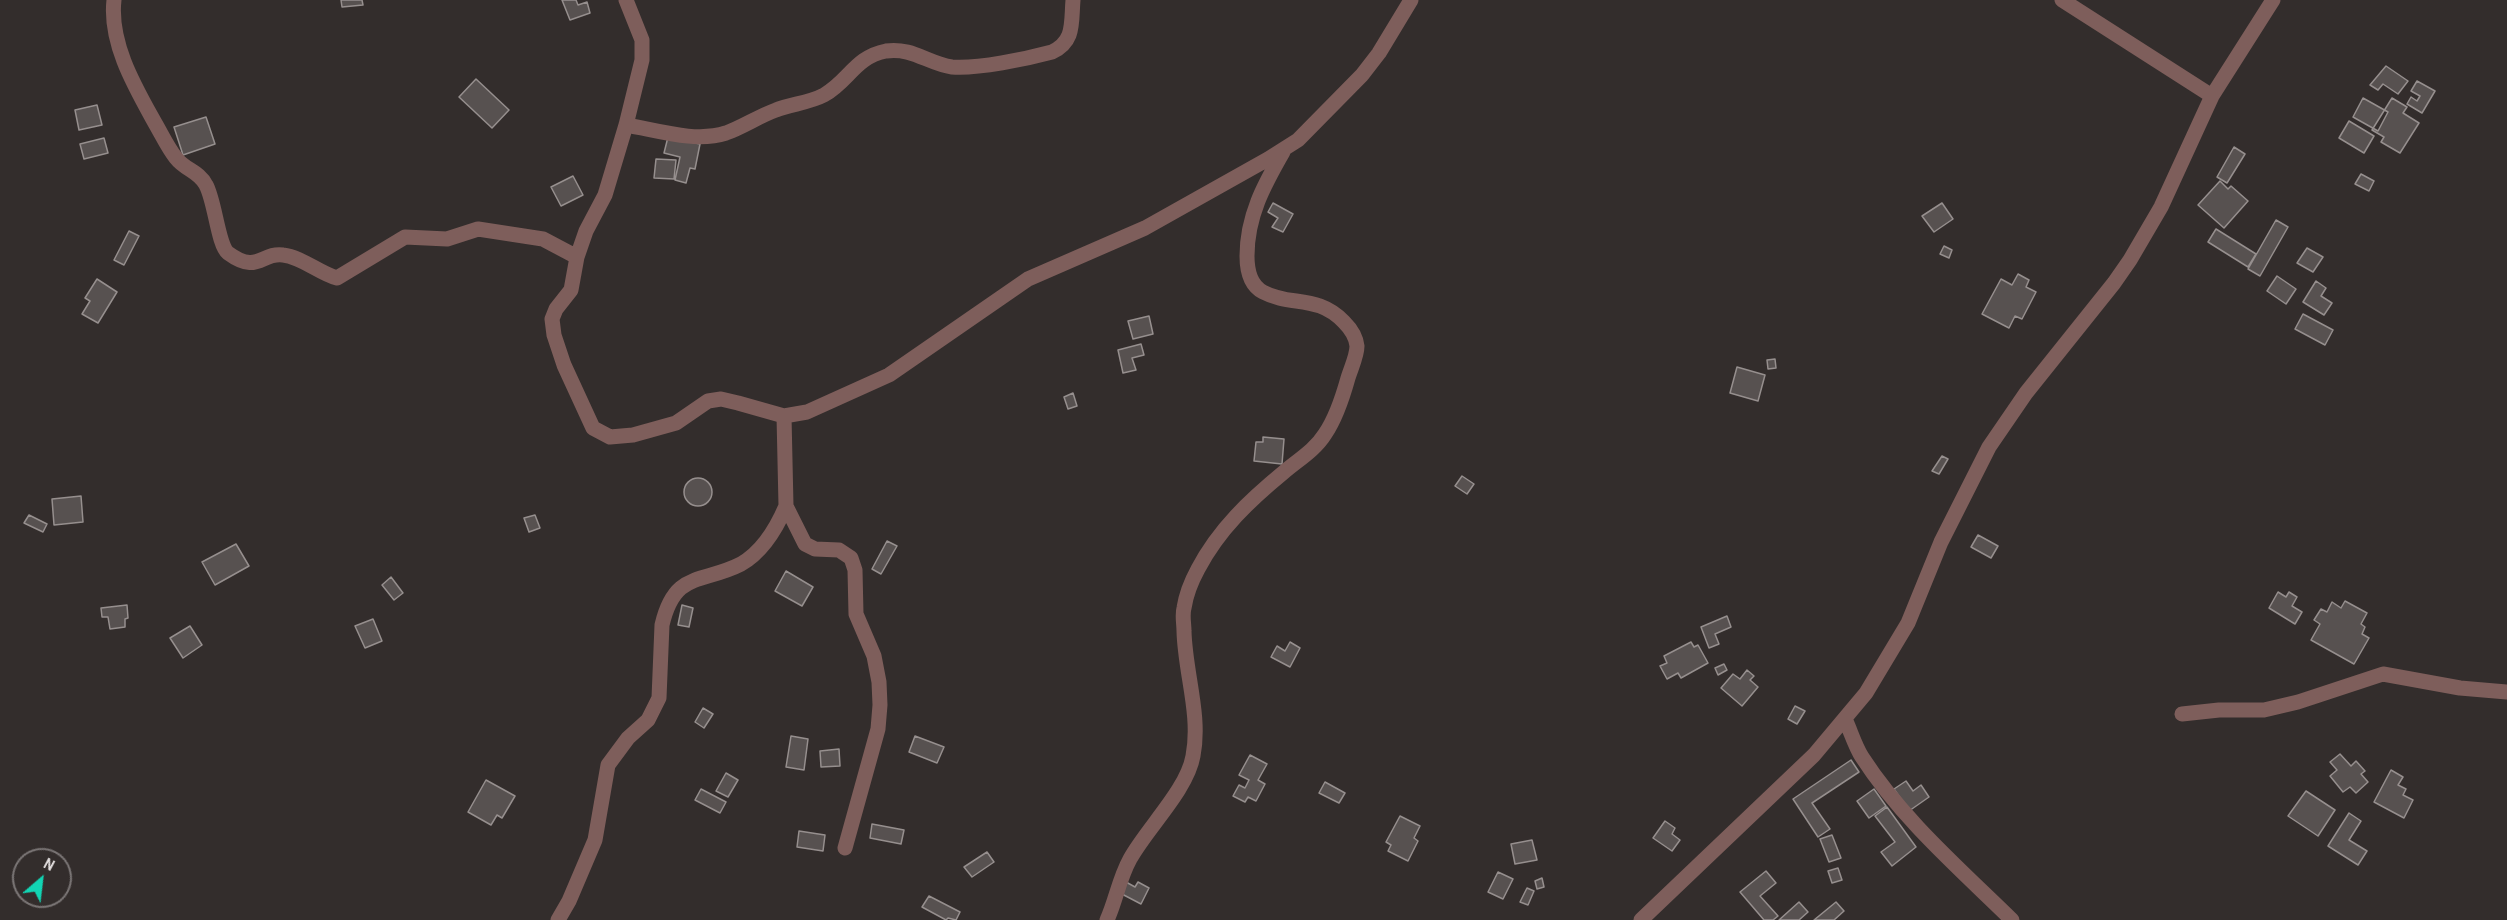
<!DOCTYPE html>
<style>
body{margin:0}
#map{position:relative;width:2507px;height:920px;overflow:hidden;background:#332d2c;font-family:"Archivo Narrow",sans-serif}
canvas{display:block}
.north{position:absolute;left:12px;top:848px;width:60px;height:60px;box-sizing:border-box;background:#332d2c;border:2px solid #7b7676;border-radius:50%;rotate:28deg;font-size:16px;font-weight:700;line-height:24px;text-align:center;color:#e8e4e4}
.north::after{content:'';display:block;margin:auto;width:21px;height:27px;background:#12d5b4;clip-path:polygon(50% 0,100% 100%,50% 72%,0 100%)}
</style>
<div id="map">
<canvas width="2507" height="920"></canvas>
<div class="north">N</div>
</div>
<script>
const g = document.querySelector('canvas').getContext('2d');
g.lineJoin = 'round';
function fill(path, color) { g.fillStyle = color; g.fill(path, 'evenodd'); }
function strokePath(path, color, width, dash) { g.strokeStyle = color; g.lineWidth = width; g.lineCap = dash ? 'butt' : 'round'; g.setLineDash(dash || []); g.stroke(path); }
const building = new Path2D(`
 M341,0H362L363,5L342,7Z
 M562,0H576L578,5L587,2L590,13L570,20Z
 M2386,66L2408,81L2398,94L2383,84L2378,90L2370,85Z
 M476,79L509,110L492,128L459,97Z
 M2417,81L2435,91L2422,113L2407,104L2411,97L2417,101L2420,96L2411,91Z
 M2363,98L2388,112L2378,131L2353,117Z
 M2392,98L2407,107L2403,113L2419,123L2400,153L2381,142L2384,137L2372,130Z
 M97,105L102,125L79,130L75,110Z
 M206,117L215,144L183,155L174,127Z
 M2349,121L2374,136L2364,153L2339,138Z
 M668,137L700,144L695,169L690,168L686,183L675,180L680,157L664,153Z
 M104,138L108,153L84,159L80,144Z
 M2234,147L2245,154L2227,183L2217,177Z
 M656,159L676,160L674,179L654,178Z
 M2361,174L2374,181L2369,191L2355,184Z
 M573,176L583,195L561,206L551,187Z
 M2220,181L2228,189L2231,186L2248,201L2224,228L2198,205Z
 M1273,203L1293,214L1283,232L1272,227L1278,218L1268,212Z
 M1942,203L1953,219L1934,232L1922,216Z
 M2276,220L2288,227L2260,276L2248,269Z
 M2216,229L2256,254L2248,267L2208,242Z
 M129,231L139,236L124,265L114,260Z
 M1944,246L1952,250L1949,258L1940,254Z
 M2307,248L2323,257L2313,272L2297,263Z
 M2018,274L2029,280L2026,287L2036,292L2022,319L2015,316L2009,328L1982,314L2001,279L2012,285Z
 M2277,276L2296,289L2286,304L2267,291Z
 M97,279L117,292L98,323L82,314L90,301L85,298Z
 M2316,281L2326,288L2321,296L2332,303L2324,315L2303,302Z
 M2303,314L2333,330L2325,345L2295,329Z
 M1149,316L1153,334L1133,339L1128,321Z
 M1141,344L1144,355L1132,358L1136,370L1123,373L1118,350Z
 M1775,359L1776,368L1768,369L1767,360Z
 M1737,367L1765,375L1758,401L1730,393Z
 M1073,393L1077,406L1068,409L1064,397Z
 M1263,437L1284,439L1282,464L1254,461L1256,442H1263Z
 M1942,456L1948,459L1939,474L1932,471Z
 M1462,476L1474,484L1467,494L1455,486Z
 M684 492a14 14 0 1 1 28 0a14 14 0 1 1-28 0Z
 M81,496L83,522L54,525L52,499Z
 M29,515L47,524L43,532L24,523Z
 M535,515L540,528L529,532L524,518Z
 M1978,535L1998,546L1991,558L1971,547Z
 M887,541L897,546L881,574L872,569Z
 M236,544L249,566L215,585L202,562Z
 M786,571L813,587L802,606L775,591Z
 M391,577L403,593L394,600L382,585Z
 M2278,592L2286,597L2289,592L2297,597L2292,606L2302,612L2295,624L2269,608Z
 M2345,601L2367,613L2361,624L2365,627L2362,634L2369,638L2354,664L2311,640L2320,624L2314,620L2321,609L2327,612L2332,602L2341,608Z
 M127,605L128,618L125,619V627L110,629L108,617H102L101,608Z
 M682,605L693,608L689,627L678,625Z
 M1727,616L1731,627L1715,634L1719,644L1709,648L1701,627Z
 M373,619L382,641L365,648L355,626Z
 M190,626L202,645L183,658L170,638Z
 M1290,642L1300,648L1290,667L1271,657L1277,646L1285,651Z
 M1691,642L1694,647L1698,645L1708,663L1681,678L1678,673L1667,679L1660,666L1667,663L1664,656Z
 M1724,664L1727,670L1718,675L1715,668Z
 M1747,670L1754,676L1750,680L1758,687L1742,706L1721,688L1733,674L1740,679Z
 M1795,706L1805,711L1797,724L1788,719Z
 M703,708L713,714L704,728L695,722Z
 M791,736L808,739L804,770L786,767Z
 M915,736L944,747L937,763L909,752Z
 M839,749L840,766L821,767L820,751Z
 M2340,754L2351,766L2356,761L2365,771L2361,774L2368,782L2356,793L2350,787L2343,792L2330,776L2337,770L2330,762Z
 M1250,755L1267,764L1258,780L1265,784L1256,801L1248,797L1245,802L1233,796L1239,785L1245,788L1249,780L1239,775Z
 M1851,760L1859,772L1812,803L1830,829L1818,837L1793,799Z
 M2391,770L2403,777L2398,785L2406,789L2403,795L2413,800L2404,818L2374,802Z
 M726,773L738,780L728,797L716,791Z
 M486,780L515,796L502,818L497,815L491,825L468,812Z
 M1906,781L1913,791L1921,785L1929,797L1909,811L1894,789Z
 M1325,782L1345,793L1339,803L1319,793Z
 M701,789L726,802L720,813L695,800Z
 M1874,789L1886,806L1869,818L1857,801Z
 M2306,791L2335,810L2318,836L2288,816Z
 M1887,807L1916,847L1892,866L1881,852L1895,842L1875,816Z
 M2349,813L2361,821L2349,840L2367,851L2358,865L2328,846Z
 M1400,816L1420,826L1414,838L1418,841L1408,861L1388,851L1391,845L1386,842Z
 M1665,821L1675,828L1672,834L1680,840L1672,851L1653,838Z
 M872,824L904,830L901,844L870,838Z
 M799,831L825,835L823,851L797,847Z
 M1832,835L1841,858L1829,862L1820,839Z
 M1532,840L1537,860L1515,864L1511,844Z
 M987,852L994,862L972,877L964,867Z
 M1838,868L1842,880L1832,883L1828,871Z
 M1766,871L1776,883L1760,896L1778,916L1773,920H1764L1740,892Z
 M1498,872L1513,879L1503,899L1488,892Z
 M1542,878L1544,887L1537,889L1535,881Z
 M1126,882L1135,887L1138,882L1149,888L1141,904L1120,893Z
 M1527,888L1534,891L1528,905L1520,902Z
 M929,896L960,912L956,920L948,918L946,920L922,907Z
 M1799,902L1808,912L1799,920H1779Z
 M1836,902L1844,911L1834,920H1814Z`);
fill(building, '#575150');
strokePath(building, '#968f8e', 1.5);
strokePath(new Path2D(`
 M114,0C109,43 135,87 155,123C162,135 168,148 176,158C185,170 199,171 206,185C215,201 218,245 228,253C258,275 261,252 283,255C302,257 319,273 337,278L405,237L447,239L478,229L543,239L577,257
 M626,0L642,40V60L626,125L605,195L586,231L577,257L571,290L556,309L552,319L554,335L564,365L593,428L610,437L633,435L676,423L708,401L721,399L738,403L784,416L807,412L889,375L1028,279L1145,228L1268,159L1298,140L1362,75L1379,53L1411,0
 M2062,0L2212,96
 M626,125C657,130 695,143 726,133C743,127 759,116 776,110C791,104 809,103 824,95C849,81 855,57 886,51C912,47 929,64 952,67C978,69 1026,59 1052,52C1075,41 1071,23 1073,0
 M786,506L805,544L815,549L839,550L851,558L855,570L856,614L874,656L879,682L880,705L878,729L845,848
 M2182,714L2219,710H2264L2298,702L2383,674L2460,688L2507,692
 M1845,719C1851,732 1855,746 1862,757C1902,819 1960,869 2012,920
 M558,920L569,901L595,840L608,765L628,738L648,720L659,698L662,625C675,570 702,584 741,564C762,552 777,527 786,506L784,416
 M1107,920C1116,900 1119,879 1130,859C1147,828 1187,790 1193,756C1201,715 1185,673 1184,631C1184,624 1182,615 1184,608C1186,595 1192,580 1198,569C1219,529 1250,500 1284,472C1298,460 1315,450 1325,434C1336,418 1343,396 1348,378C1351,368 1357,356 1357,346C1356,337 1350,328 1344,322C1317,294 1291,307 1263,292C1250,285 1247,269 1247,256C1247,216 1264,185 1283,152
 M1641,920L1814,755L1866,693L1908,623L1941,542L1989,447L2026,393L2114,283L2130,260L2161,207L2212,96L2273,0`), '#7e5e5b', 15);
</script>
